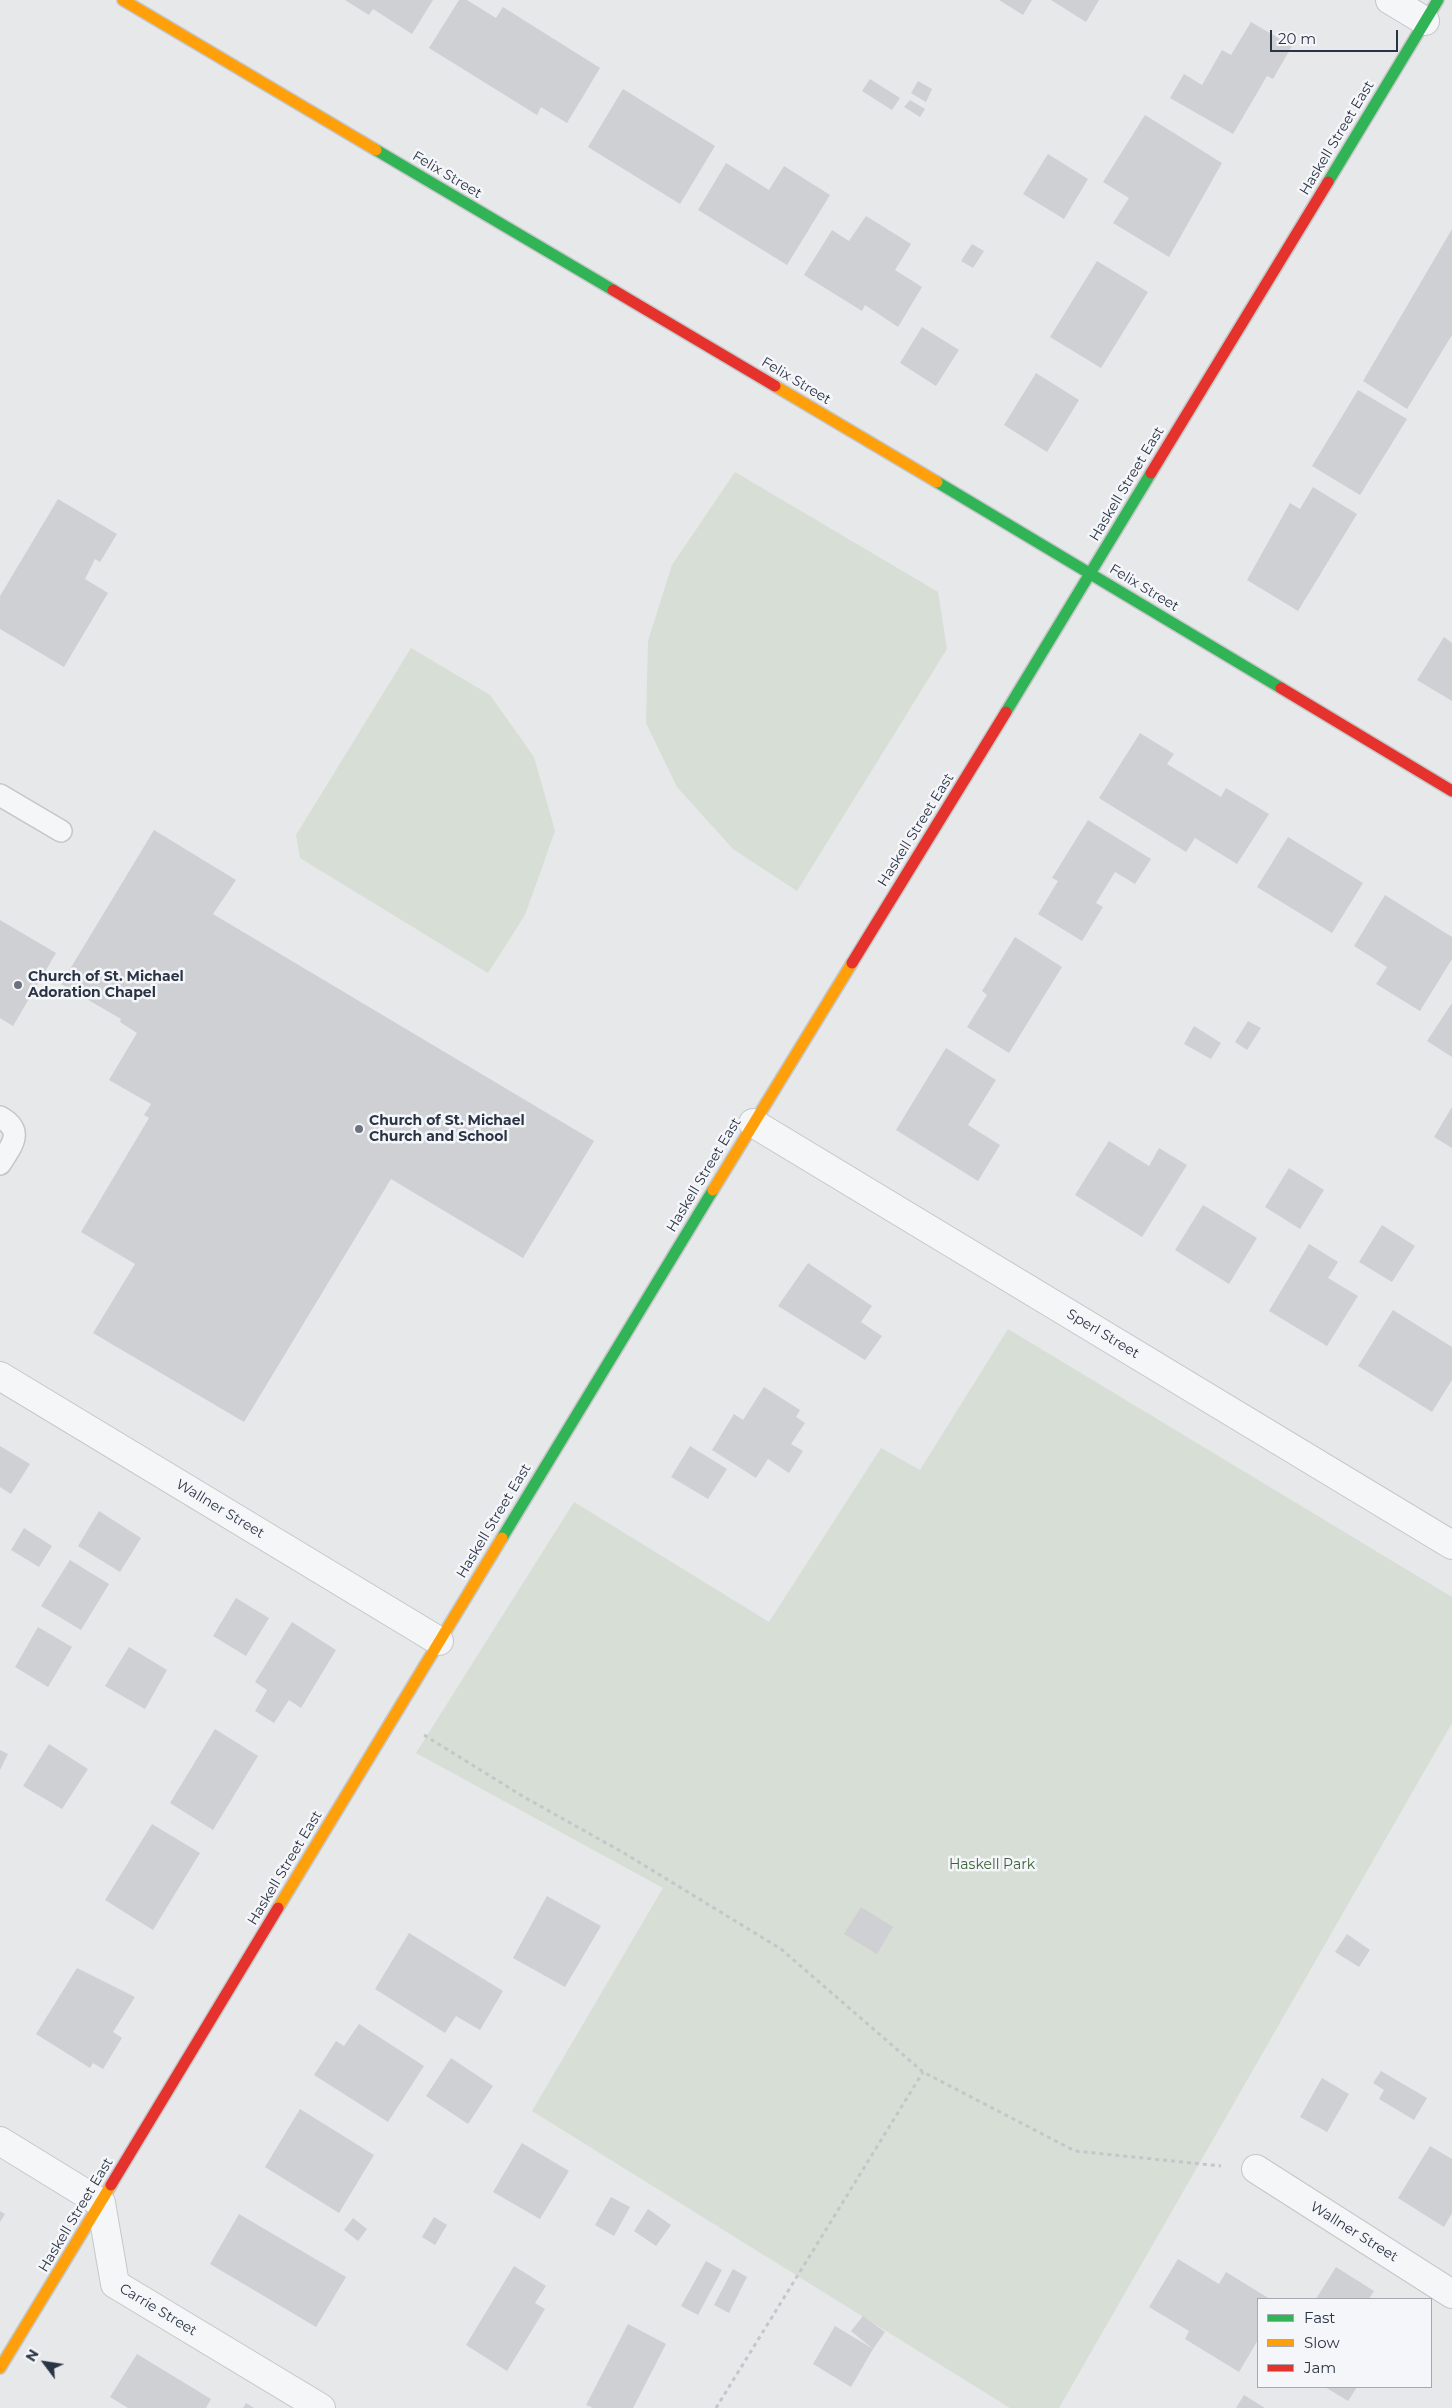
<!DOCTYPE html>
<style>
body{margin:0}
#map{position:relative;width:1452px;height:2408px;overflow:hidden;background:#e6e8ea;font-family:Montserrat,sans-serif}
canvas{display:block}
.legend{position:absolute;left:1257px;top:2298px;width:175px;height:90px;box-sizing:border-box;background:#f4f6f9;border:1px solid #a4a8b1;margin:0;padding:6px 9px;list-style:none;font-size:15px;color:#2b3445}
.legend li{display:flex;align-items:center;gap:10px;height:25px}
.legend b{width:25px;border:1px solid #a4a8b1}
.north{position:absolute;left:20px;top:2338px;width:50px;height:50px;-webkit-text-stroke:4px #f4f6f9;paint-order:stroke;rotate:301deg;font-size:14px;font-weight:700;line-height:20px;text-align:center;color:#2b3445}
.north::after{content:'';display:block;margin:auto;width:18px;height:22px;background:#2b3445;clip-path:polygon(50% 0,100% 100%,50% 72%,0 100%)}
.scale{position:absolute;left:1270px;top:30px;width:128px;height:22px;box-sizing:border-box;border:2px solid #2b3445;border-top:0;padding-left:6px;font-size:15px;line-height:18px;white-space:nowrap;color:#2b3445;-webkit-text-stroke:4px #f4f6f9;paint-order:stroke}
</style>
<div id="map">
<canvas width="1452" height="2408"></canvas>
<ul class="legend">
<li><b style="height:6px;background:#30b455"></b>Fast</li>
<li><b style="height:6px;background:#ff9f0a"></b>Slow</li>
<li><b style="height:6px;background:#e5322d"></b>Jam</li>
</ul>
<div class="north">N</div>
<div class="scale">20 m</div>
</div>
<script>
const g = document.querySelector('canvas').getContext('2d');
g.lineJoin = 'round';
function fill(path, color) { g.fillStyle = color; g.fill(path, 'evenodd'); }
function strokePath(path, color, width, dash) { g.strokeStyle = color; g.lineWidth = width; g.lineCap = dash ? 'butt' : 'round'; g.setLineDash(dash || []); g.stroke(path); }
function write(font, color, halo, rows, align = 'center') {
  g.font = font + ' Montserrat,sans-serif'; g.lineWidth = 5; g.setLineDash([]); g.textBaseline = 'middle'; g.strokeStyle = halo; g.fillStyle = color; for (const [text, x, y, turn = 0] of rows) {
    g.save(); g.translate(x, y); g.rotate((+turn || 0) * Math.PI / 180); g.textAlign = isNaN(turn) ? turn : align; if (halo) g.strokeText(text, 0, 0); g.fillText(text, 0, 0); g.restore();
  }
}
fill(new Path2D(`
 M735,472L938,592L947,649L797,891L733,849L677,787L646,723L648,641L672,565Z
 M411,648L490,695L534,757L555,831L525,915L488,973L300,858L296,835Z
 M1008,1329L1452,1597V1723L1059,2408H1010L532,2111L663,1888L416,1753L574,1502L769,1622L881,1448L920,1470Z`), '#d6ded6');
fill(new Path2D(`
 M345,0H433L412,34L373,9L369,15Z
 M459,0H467L496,18L503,7L600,68L567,123L541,107L537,115L429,48Z
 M999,0H1032L1023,15Z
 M1051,0H1099L1086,22Z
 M1251,22L1292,46L1273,79L1267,76L1233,134L1170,98L1184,74L1202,85L1222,50L1231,55Z
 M870,79L900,98L892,110L862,91Z
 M918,81L932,89L926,102L911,93Z
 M623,89L715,146L680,204L588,147Z
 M910,100L925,109L920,117L904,107Z
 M1145,115L1222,163L1169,257L1113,223L1129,198L1103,182Z
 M1048,154L1088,179L1064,219L1023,194Z
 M726,163L769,190L784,166L830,195L787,265L698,210Z
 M866,216L911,244L895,270L922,287L898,327L865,305L862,311L804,275L832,230L849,241Z
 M1452,229V335L1407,409L1363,381Z
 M972,244L984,251L973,268L961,261Z
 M1097,261L1148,292L1101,368L1050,337Z
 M922,327L959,350L936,386L900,363Z
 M1036,373L1079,400L1047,452L1004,425Z
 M1358,390L1407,419L1360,495L1312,466Z
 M1313,487L1357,514L1298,611L1247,580L1290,503L1300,509Z
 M58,499L117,534L100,562L95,559L85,579L108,593L64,667L0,629V596Z
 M1444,637L1452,643V701L1417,680Z
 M1140,733L1174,754L1167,764L1221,797L1226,788L1269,814L1237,864L1195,838L1186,852L1099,798Z
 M1088,820L1151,859L1135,884L1115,872L1096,903L1103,907L1082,941L1038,914L1058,881L1052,878Z
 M154,830L236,880L213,914L594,1141L523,1258L391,1179L244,1422L93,1333L135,1264L81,1232L149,1118L144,1115L151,1104L109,1080L137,1033L120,1022L121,1019L61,984Z
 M1288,837L1363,883L1332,933L1257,887Z
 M1385,895L1452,937V959L1420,1011L1376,984L1387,967L1354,946Z
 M0,920L56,953L13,1026L0,1018Z
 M1015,937L1062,967L1009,1053L967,1027L987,995L982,991Z
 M1452,1003V1057L1427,1041Z
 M1248,1021L1261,1028L1247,1050L1235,1042Z
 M1194,1026L1221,1043L1211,1059L1184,1044Z
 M946,1048L996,1080L968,1125L1000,1145L978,1181L896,1130Z
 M1452,1107V1148L1434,1137Z
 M1109,1141L1149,1166L1159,1148L1187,1165L1142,1237L1075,1195Z
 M1289,1168L1324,1190L1300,1229L1265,1207Z
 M1203,1205L1257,1238L1229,1284L1175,1250Z
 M1382,1225L1415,1246L1392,1282L1359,1262Z
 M1309,1244L1338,1262L1328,1278L1358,1296L1327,1346L1269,1311Z
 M808,1263L872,1306L861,1322L882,1336L865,1360L778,1306Z
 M1393,1310L1452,1347V1380L1432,1412L1358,1366Z
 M764,1387L800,1410L796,1417L805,1423L791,1444L803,1451L789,1473L768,1459L756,1478L712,1450L734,1414L743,1420Z
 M0,1446L30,1464L11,1494L0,1487Z
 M690,1446L727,1469L708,1499L671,1477Z
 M99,1511L141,1538L120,1572L78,1546Z
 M24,1528L52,1546L39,1567L11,1550Z
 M70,1560L109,1584L81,1630L41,1606Z
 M236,1598L269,1618L246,1656L213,1636Z
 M292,1622L336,1650L301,1708L289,1700L274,1723L255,1711L267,1690L255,1682Z
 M38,1627L72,1647L48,1687L15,1667Z
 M129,1647L167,1670L145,1709L105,1686Z
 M215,1729L258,1756L213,1830L170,1803Z
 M49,1744L88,1769L62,1809L23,1786Z
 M0,1750L8,1754L0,1770Z
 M152,1824L200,1853L153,1930L105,1900Z
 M547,1896L601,1926L565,1987L513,1958Z
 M861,1907L893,1927L877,1954L844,1934Z
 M409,1933L503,1991L480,2030L456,2016L445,2033L375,1989Z
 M1347,1934L1370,1950L1359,1967L1335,1952Z
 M77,1968L135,1997L113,2032L122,2038L103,2069L93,2063L90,2068L36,2034Z
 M359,2024L424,2066L388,2122L314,2075L336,2041L344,2046Z
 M451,2058L493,2086L468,2124L426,2096Z
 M1381,2071L1427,2098L1414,2120L1379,2099L1384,2090L1373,2083Z
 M1322,2078L1349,2094L1327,2132L1300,2117Z
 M300,2109L374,2155L339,2213L265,2167Z
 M522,2143L569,2171L540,2219L493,2192Z
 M1430,2146L1452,2159V2213L1444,2227L1398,2198Z
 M611,2197L630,2207L614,2236L595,2225Z
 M648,2209L671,2225L656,2246L634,2231Z
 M0,2211L5,2214L0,2222Z
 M239,2214L346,2277L316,2327L210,2264Z
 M434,2217L447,2225L435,2245L422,2237Z
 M353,2218L367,2229L358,2241L344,2230Z
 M1178,2259L1219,2284L1226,2272L1270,2299H1258V2340L1239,2372L1185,2339L1189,2331L1149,2307Z
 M706,2261L722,2270L698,2315L681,2306Z
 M514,2266L546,2286L535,2303L545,2309L507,2371L466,2345Z
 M1336,2267L1374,2291L1369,2299H1316Z
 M733,2269L747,2277L729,2313L714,2305Z
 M863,2316L885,2332L873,2349L851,2331Z
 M628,2324L666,2344L633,2408H593L586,2405Z
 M835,2326L873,2349L851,2387L813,2364Z
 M137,2354L211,2399L206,2408H128L110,2397Z
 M1325,2387H1357L1348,2401Z
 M1244,2395L1265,2408H1236Z
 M246,2403L254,2408H243Z`), '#ced0d3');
const lane = new Path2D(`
 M0,795L61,831
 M0,1117C25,1131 12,1145 0,1164`);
const street = new Path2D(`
 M1390,0L1425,21
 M753,1123L1452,1545
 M0,1376L439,1641
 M0,2141L101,2203L115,2284L321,2408
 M1256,2169L1452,2294`);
const fast = new Path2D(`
 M376,150L613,290
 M1328,182L1438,0
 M937,482L1281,688
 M1006,712L1151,473
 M502,1538L713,1190`);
const slow = new Path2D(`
 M123,0L376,150
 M775,386L937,482
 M713,1190L852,963
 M278,1908L502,1538
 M0,2368L111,2185`);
const jam = new Path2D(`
 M613,290L775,386
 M1151,473L1328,182
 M1281,688L1452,791
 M852,963L1006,712
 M111,2185L278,1908`);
strokePath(lane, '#c4c6c8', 24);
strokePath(street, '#c4c6c8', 30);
strokePath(fast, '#c4c6c8', 14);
strokePath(slow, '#c4c6c8', 14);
strokePath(jam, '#c4c6c8', 14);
strokePath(new Path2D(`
 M424,1735L524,1797L624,1853L781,1949L923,2072L1075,2151L1221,2166
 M716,2408L923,2072`), '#c5c6ca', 3, [4, 4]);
strokePath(lane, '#f5f6f7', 21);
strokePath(street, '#f5f6f7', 28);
strokePath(fast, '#30b455', 11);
strokePath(slow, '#ff9f0a', 11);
strokePath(jam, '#e5322d', 11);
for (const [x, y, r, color] of [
 [18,985,5,"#6c737f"],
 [359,1129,5,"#6c737f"]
]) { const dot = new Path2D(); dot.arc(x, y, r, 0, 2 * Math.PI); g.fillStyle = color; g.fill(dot); strokePath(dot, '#f4f6f9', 2); }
write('14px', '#2b3445', '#f4f6f9', [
 ["Haskell Street East",1337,138,-59],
 ["Felix Street",447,175,31],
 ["Felix Street",796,381,31],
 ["Haskell Street East",1127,484,-59],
 ["Felix Street",1144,588,31],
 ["Haskell Street East",916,830,-58],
 ["Haskell Street East",704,1175,-59],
 ["Sperl Street",1103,1334,31],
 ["Wallner Street",220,1509,31],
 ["Haskell Street East",494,1521,-59],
 ["Haskell Street East",285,1868,-59],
 ["Haskell Street East",76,2215,-59],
 ["Wallner Street",1354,2232,32],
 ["Carrie Street",158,2310,31]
]);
write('bold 14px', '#2b3445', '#f4f6f9', [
 ["Church of St. Michael",28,977],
 ["Adoration Chapel",28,993],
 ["Church of St. Michael",369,1121],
 ["Church and School",369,1137]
], 'left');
write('14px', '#3f6138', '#f4f6f9', [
 ["Haskell Park",992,1865]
]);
</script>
